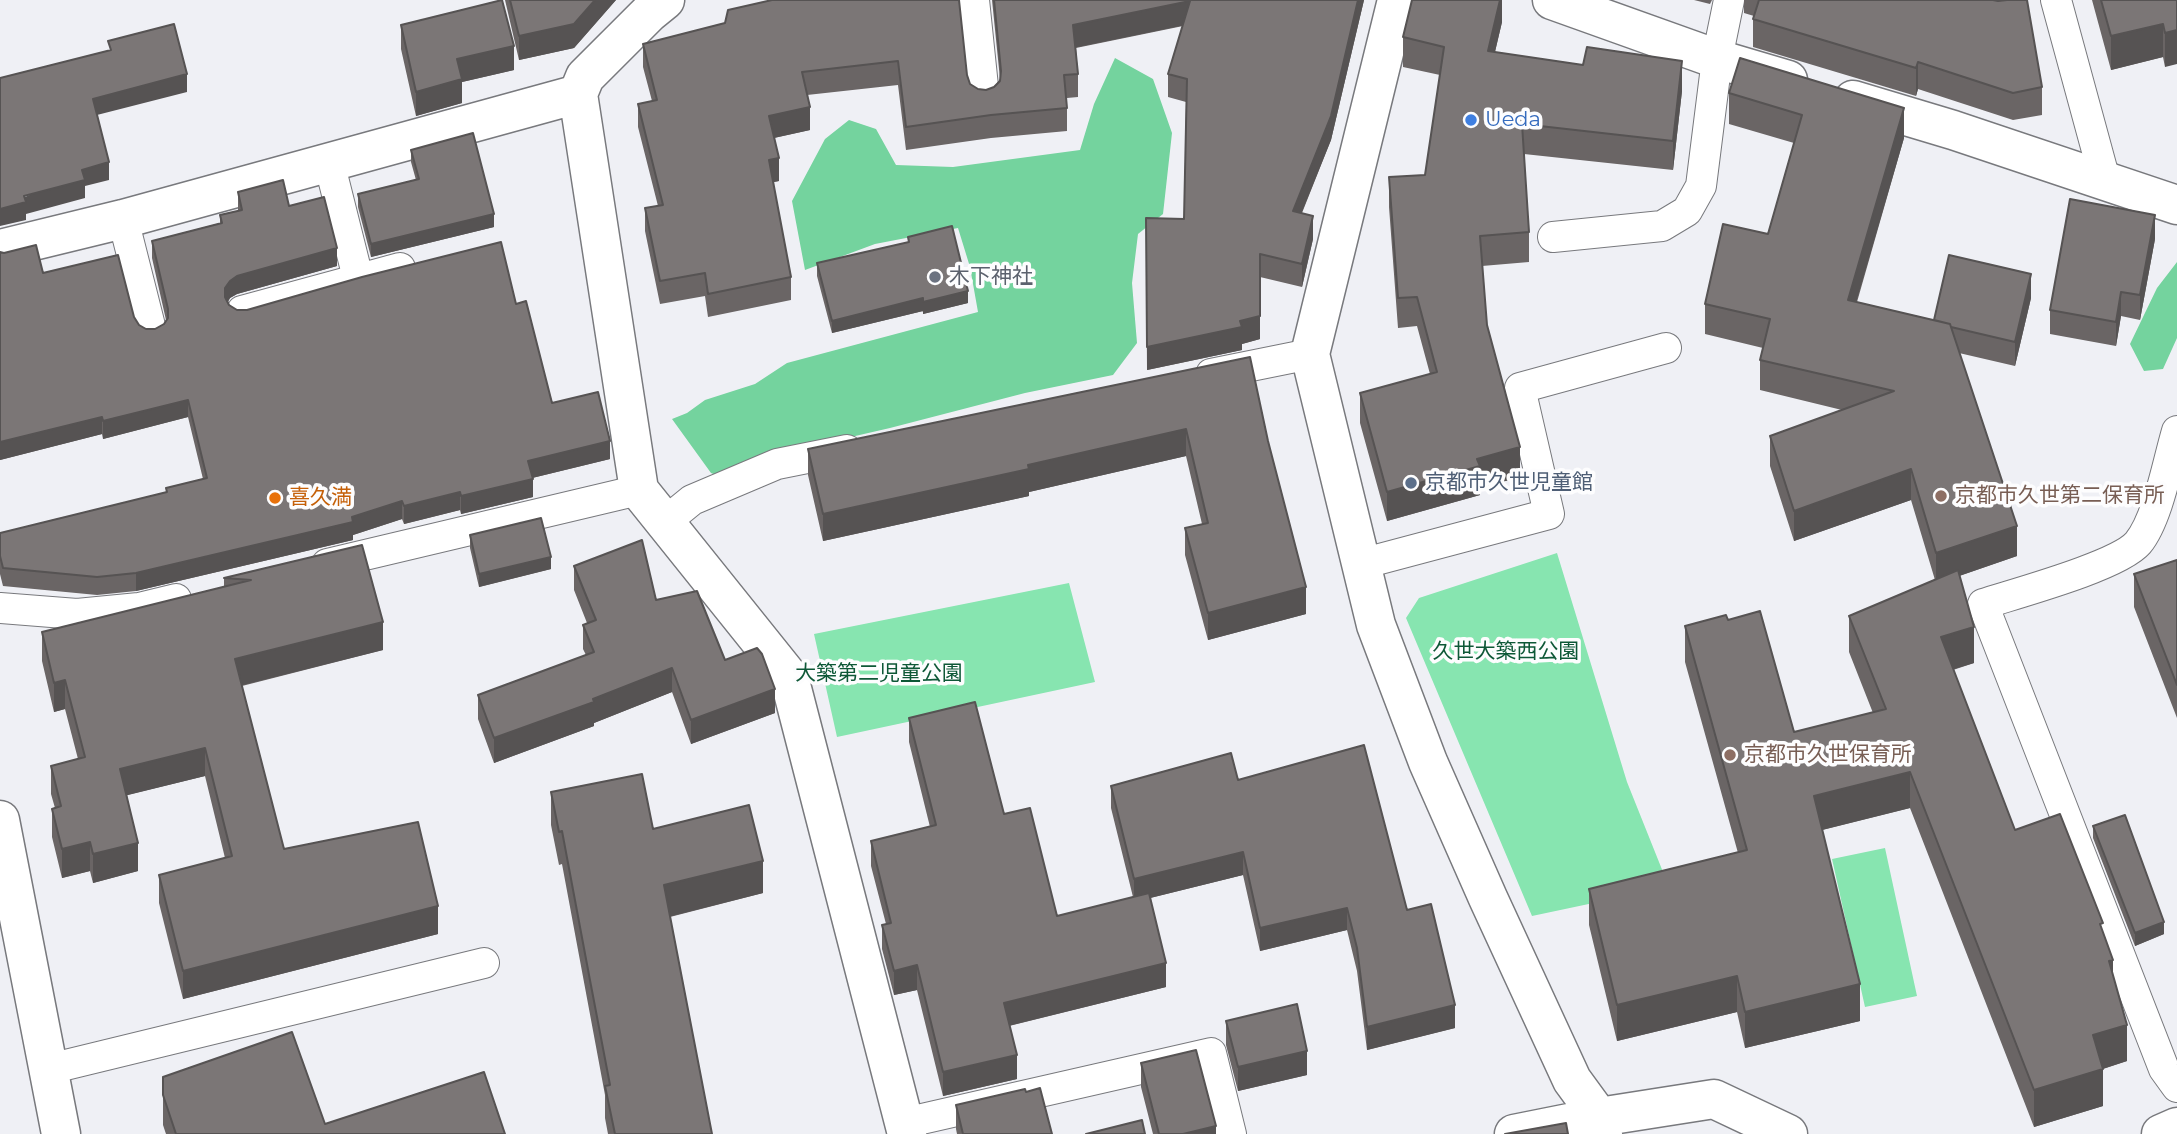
<!DOCTYPE html>
<meta charset="utf-8">
<style>
body{margin:0}
canvas{display:block;background:#eff0f5}
</style>
<canvas width="2177" height="1134"></canvas>
<script>
const g = document.querySelector('canvas').getContext('2d');
g.lineJoin = 'round';
function fill(path, color) { g.fillStyle = color; g.fill(path, 'evenodd'); }
function strokePath(path, color, width, dash) { g.strokeStyle = color; g.lineWidth = width; g.lineCap = dash ? 'butt' : 'round'; g.setLineDash(dash || []); g.stroke(path); }
function write(font, color, halo, rows, align = 'center') {
  g.font = font + ' Montserrat,"Noto Sans JP",sans-serif'; g.lineWidth = 7; g.setLineDash([]); g.textBaseline = 'middle'; g.strokeStyle = halo; g.fillStyle = color; for (const [text, x, y, turn = 0] of rows) {
    g.save(); g.translate(x, y); g.rotate((+turn || 0) * Math.PI / 180); g.textAlign = isNaN(turn) ? turn : align; if (halo) g.strokeText(text, 0, 0); g.fillText(text, 0, 0); g.restore();
  }
}
fill(new Path2D(`
 M1557,553L1627,782L1669,887L1532,916L1406,618L1419,598Z
 M1069,583L1095,682L837,737L814,634Z
 M1885,848L1917,996L1865,1007L1832,859Z`), '#87e5b0');
fill(new Path2D(`
 M1115,58L1153,79L1172,133L1163,214L1138,234L1132,283L1137,343L1113,375L1025,393L890,428L790,451L716,475L711,473L672,419L687,413L705,400L755,384L787,363L978,312L970,267L958,228L875,244L805,270L792,201L825,139L849,120L876,129L896,165L953,167L1080,150L1094,104Z
 M2177,262V338L2163,369L2144,371L2130,344L2157,288Z`), '#74d39e');
const lane = new Path2D(`
 M974,0L984,96
 M2056,0L2105,180
 M329,162L358,278
 M123,219L151,330
 M1553,237L1662,226L1687,211L1701,186L1717,59L1729,0
 M242,311L400,268
 M1211,374L1310,354
 M2177,431C2168,461 2158,519 2138,543C2118,566 2017,593 1983,604L2164,1069L2177,1087
 M665,522L692,500L777,464L847,450
 M327,564L639,490
 M1361,564L1549,514L1520,388L1666,348
 M0,608L77,614L139,608L176,599
 M49,1069L484,963
 M904,1123L1211,1053L1231,1134`);
const street = new Path2D(`
 M665,0L649,13L585,77L578,94L639,490L789,677L907,1134
 M1397,0L1310,354L1376,625L1428,762L1488,898L1572,1080L1599,1117L1603,1134
 M0,249L123,219L578,94
 M0,820L61,1134
 M1514,1134L1599,1117L1714,1099L1788,1134
 M2161,1134L2177,1127`);
const secondary = new Path2D(`
 M1552,0L1717,59L1788,80
 M1853,100L1953,130L2177,205`);
strokePath(lane, '#78797d', 32);
strokePath(street, '#78797d', 41);
strokePath(secondary, '#78797d', 41);
strokePath(lane, '#fff', 30);
strokePath(street, '#fff', 38);
strokePath(secondary, '#fff', 38);
fill(new Path2D(`
 M505,0H616L574,48L519,60Z
 M992,0H1364L1331,140L1302,213L1313,239L1302,287L1260,277V339L1242,344V350L1147,370L1146,218L1184,219L1186,102L1168,97V74L1183,26L1076,48L1078,74V97L1067,98V131L991,138L906,150L898,85L807,95L810,130L774,138L779,181L773,182L791,277V300L708,317L705,296L660,304L645,231V208L658,206L638,127V104L652,101L643,67V44L725,23L967,75L970,84L978,89L986,90L994,87L1000,79Z
 M1502,0V22L1495,52L1682,91L1673,170L1524,154L1529,232V262L1482,266L1487,325L1520,477L1480,488V495L1387,521L1360,423V393L1430,374L1417,326L1398,328L1389,207V177L1425,175L1440,75L1403,67V37Z
 M1694,0H1712L1710,4Z
 M1744,0H1993L2042,87V115L2013,120L1918,89L1916,96L1753,47V19L1754,16L1744,13Z
 M2092,0H2177L2165,67L2163,57L2111,70Z
 M401,25L514,70L462,82V103L416,116L401,49Z
 M1729,93L1904,138L1857,302L1934,320L2031,298L2015,366L1959,353L2017,556L1959,576L1974,663L1953,670L2015,830L2103,932L2113,975L2127,1061L2103,1069V1106L2034,1127L1910,808L1822,830L1860,1021L1745,1048L1737,1012L1617,1041L1589,925V889L1738,853L1685,662V626L1728,620L1794,732L1873,713L1849,652V616L1935,580L1911,500L1794,541L1770,466V436L1842,410L1760,390V360L1763,348L1705,334V304L1768,234L1794,143L1729,124Z
 M411,150L494,227L371,257L358,207V194L416,180L411,162Z
 M238,192L289,206L337,266L237,294L230,298L228,302L229,305L237,310L516,304L552,403L610,459L532,478L533,497L461,514L460,510L404,524L402,519L353,535V540L136,591L97,595L3,586L0,574V533L166,492V488L203,479L188,417L103,439L102,434L0,460V252L134,317L139,325L146,329H155L164,324L166,320L152,258V241L220,223V215L238,211Z
 M908,237L968,303L923,314V311L832,333L817,276V263L908,242Z
 M2155,239L2140,320L2121,316L2116,346L2050,334V310Z
 M1250,357L1306,614L1208,640L1185,555V528L1202,524L1186,456L1029,492V496L823,541L808,475V449Z
 M470,535L551,569L479,587L470,548Z
 M362,545L383,650L242,686L284,849L438,934L183,999L159,903V875L225,858L205,776L127,795L138,871L93,883L90,871L62,878L52,837V809L55,808L51,794V766L78,759L65,709L54,712L42,661V632L224,587V578Z
 M2177,560V718L2134,607V574Z
 M574,566L656,600L725,660L775,713L691,744L672,692L594,723V726L494,763L478,719V695L586,655L583,649V625L587,623L574,590Z
 M909,718L1004,814L1057,916L1133,897L1111,808V786L1238,780L1407,910L1455,1028L1367,1050L1357,971L1347,930L1260,951L1243,875L1150,898L1166,987L1009,1026L1017,1079L943,1096L917,990L894,995L882,949V925L886,924L871,866V841L930,827L909,742Z
 M551,792L653,829L763,893L670,917L712,1134H608L605,1118V1095L562,864L559,865L551,825Z
 M2093,826L2164,934L2135,946L2093,838Z
 M1226,1021L1307,1075L1238,1091L1226,1045Z
 M1141,1063L1216,1134H1153L1141,1087Z
 M163,1077L325,1124L505,1134H166L163,1125Z
 M1026,1092L1052,1134H957L956,1129V1105Z`), '#6a6565');
fill(new Path2D(`
 M595,0H616L574,48L519,60V36Z
 M1358,0H1364L1331,140L1293,234V211Z
 M1500,0H1502V22L1488,81V51Z
 M1190,1V24L1073,48V25Z
 M2163,24V57L2111,70V36Z
 M2177,30V64L2165,67V33Z
 M514,46V70L462,82V103L416,116V92L457,59Z
 M1682,61V91L1673,170V141Z
 M1918,62V89L1916,96V68Z
 M187,74V92L93,116V99Z
 M810,107V130L769,139V116Z
 M1904,108V138L1848,330V300Z
 M779,158V181L769,183V160Z
 M109,162V180L85,186V198L26,214V220L0,226V209L82,170Z
 M494,214V227L371,257V244Z
 M2155,215V239L2140,320V295Z
 M1313,216V239L1302,287V264Z
 M337,248V266L237,294L230,298L225,306V288L230,281L237,276Z
 M2031,274V298L2015,366V342Z
 M968,291V303L923,314V302Z
 M2121,292V316L2116,346V322Z
 M923,298V311L832,333V321Z
 M1260,316V339L1242,344V350L1147,370V347Z
 M188,400V417L103,439V421Z
 M102,417V434L0,460V442Z
 M1186,429V456L1029,492V496L823,541V514L1028,465Z
 M610,441V459L528,479V461Z
 M1520,447V477L1480,488V495L1387,521V492L1477,459Z
 M1911,469V500L1794,541V511Z
 M533,479V497L461,514V496Z
 M460,492V510L404,524V506Z
 M402,501V519L353,535V540L136,591V573L352,517Z
 M2017,526V556L1936,584V553Z
 M551,557V569L479,587V574Z
 M1306,587V614L1208,640V613Z
 M383,622V650L235,687V659Z
 M1974,627V663L1941,673V637Z
 M672,668V692L594,723V726L494,763V738Z
 M65,680V709L54,712V683Z
 M775,689V713L691,744V720Z
 M205,748V776L120,797V769Z
 M1910,772V808L1814,832V796Z
 M90,842V871L62,878V849Z
 M138,843V871L93,883V854Z
 M1243,852V875L1134,902V879Z
 M763,861V893L664,918V885Z
 M438,906V934L183,999V971Z
 M1347,908V930L1260,951V928Z
 M2164,922V934L2135,946V933Z
 M2113,960V996L2109,961Z
 M1166,963V987L1004,1027V1003Z
 M917,965V990L894,995V971Z
 M1737,976V1012L1617,1041V1005Z
 M1860,984V1021L1745,1048V1012Z
 M1455,1005V1028L1367,1050V1027Z
 M2127,1025V1061L2093,1072V1035Z
 M1307,1051V1075L1238,1091V1067Z
 M1017,1055V1079L943,1096V1072Z
 M2103,1069V1106L2034,1127V1090Z
 M1216,1126V1134H1183Z`), '#565353');
const building = new Path2D(`
 M502,0L514,46L457,59L462,79L416,92L401,25Z
 M510,0H595L574,24L519,36Z
 M772,0H959L967,75L970,84L978,89L986,90L994,87L1000,81L1001,71L994,0H1358L1331,116L1293,211L1313,216L1302,264L1260,254V316L1240,321L1242,327L1147,347L1146,218L1184,219L1187,79L1168,74L1190,1L1073,25L1078,74L1064,75L1067,108L991,115L906,127L898,61L802,72L810,107L769,116L779,158L769,160L791,277L708,294L705,273L660,281L645,208L663,205L638,104L657,100L643,44L725,23L728,10Z
 M1412,0H1500L1488,51L1583,65L1587,47L1682,61L1673,141L1522,124L1529,232L1480,236L1487,325L1520,447L1477,459L1480,466L1387,492L1360,393L1437,372L1417,297L1398,298L1389,177L1425,175L1444,47L1403,37Z
 M1759,0H1993L1998,1L2007,0H2027L2042,87L2013,93L1918,62L1916,68L1753,19Z
 M2101,0H2177V30L2165,33L2163,24L2111,36Z
 M174,24L187,74L93,99L109,162L82,170L85,180L24,196L26,202L0,209V78L111,50L108,41Z
 M1740,58L1904,108L1848,300L1950,324L2017,526L1936,553L1911,469L1794,511L1770,436L1894,391L1760,360L1770,319L1705,304L1723,224L1768,234L1802,115L1729,93Z
 M473,133L494,214L371,244L358,194L419,179L411,150Z
 M283,180L289,206L324,197L337,248L237,276L230,281L225,288V297L229,305L237,310H247L362,277L501,242L516,304L526,301L552,403L598,392L610,441L528,461L533,479L461,496L460,492L404,506L402,501L352,517L353,522L136,573L97,577L3,568L0,556V533L167,492L166,488L207,478L188,400L103,421L102,417L0,442V252L4,253L36,245L43,273L118,255L134,317L139,325L146,329H155L164,324L168,318V309L152,241L222,223L220,215L242,210L238,192Z
 M2070,199L2155,215L2140,295L2121,292L2116,322L2050,310Z
 M952,226L968,291L923,302V298L832,321L817,263L909,242L908,237Z
 M1949,255L2031,274L2015,342L1951,327L1950,324L1934,320Z
 M1250,357L1268,441L1306,587L1208,613L1185,528L1208,523L1186,429L1028,465L1029,469L823,514L808,449Z
 M541,518L551,557L479,574L470,535Z
 M642,540L656,600L697,591L725,660L757,648L762,654L775,689L691,720L672,668L593,699L594,702L494,738L478,695L594,652L583,625L596,620L574,566Z
 M362,545L383,622L235,659L284,849L418,822L438,906L183,971L159,875L232,856L205,748L120,769L138,843L93,854L90,842L62,849L52,809L61,806L51,766L85,757L65,680L54,683L42,632L251,580L224,578Z
 M2177,560V685L2134,574Z
 M1958,570L1974,627L1941,637L2015,830L2060,814L2103,923L2100,924L2113,960L2109,961L2127,1025L2093,1035L2103,1069L2034,1090L1910,772L1814,796L1860,984L1745,1012L1737,976L1617,1005L1589,889L1747,850L1685,626L1726,615L1728,620L1760,611L1794,732L1886,709L1849,616Z
 M975,702L1004,814L1030,808L1057,916L1149,893L1166,963L1004,1003L1017,1055L943,1072L917,965L894,971L882,925L891,923L871,841L936,825L909,718Z
 M1364,745L1407,910L1431,904L1455,1005L1367,1027L1357,948L1347,908L1260,928L1243,852L1134,879L1111,786L1231,753L1238,780Z
 M642,774L653,829L749,805L763,861L664,885L712,1134H615L605,1086L610,1085L589,975L562,831L559,832L551,792Z
 M2125,815L2164,922L2135,933L2093,826Z
 M1297,1004L1307,1051L1238,1067L1226,1021Z
 M292,1032L325,1124L484,1072L505,1134H176L163,1095V1077Z
 M1196,1050L1216,1126L1183,1134H1159L1141,1063Z
 M1040,1088L1052,1134H963L956,1105L1025,1089L1026,1092Z
 M1142,1120L1145,1134H1086Z
 M1566,1123L1568,1134H1505Z`);
fill(building, '#7b7676');
strokePath(building, '#565353', 2);
for (const [x, y, r, color] of [
 [1471,120,7,"#3f7fe0"],
 [935,277,7,"#6b7280"],
 [1411,483,7,"#5c6f8a"],
 [1941,496,7,"#8d6e63"],
 [275,498,7,"#e8710a"],
 [1730,755,7,"#8d6e63"]
]) { const dot = new Path2D(); dot.arc(x, y, r, 0, 2 * Math.PI); g.fillStyle = color; g.fill(dot); strokePath(dot, '#fdfdfe', 2.5); }
write('21px', '#366cbe', '#fdfdfe', [
 ["Ueda",1485,120]
], 'left');
write('21px', '#5b616d', '#fdfdfe', [
 ["木下神社",949,277]
], 'left');
write('21px', '#4e5e75', '#fdfdfe', [
 ["京都市久世児童館",1425,483]
], 'left');
write('21px', '#785e54', '#fdfdfe', [
 ["京都市久世第二保育所",1955,496],
 ["京都市久世保育所",1744,755]
], 'left');
write('21px', '#c56008', '#fdfdfe', [
 ["喜久満",289,498]
], 'left');
write('21px', '#0e5837', '#fdfdfe', [
 ["久世大築西公園",1506,652],
 ["大築第二児童公園",879,674]
]);
</script>
